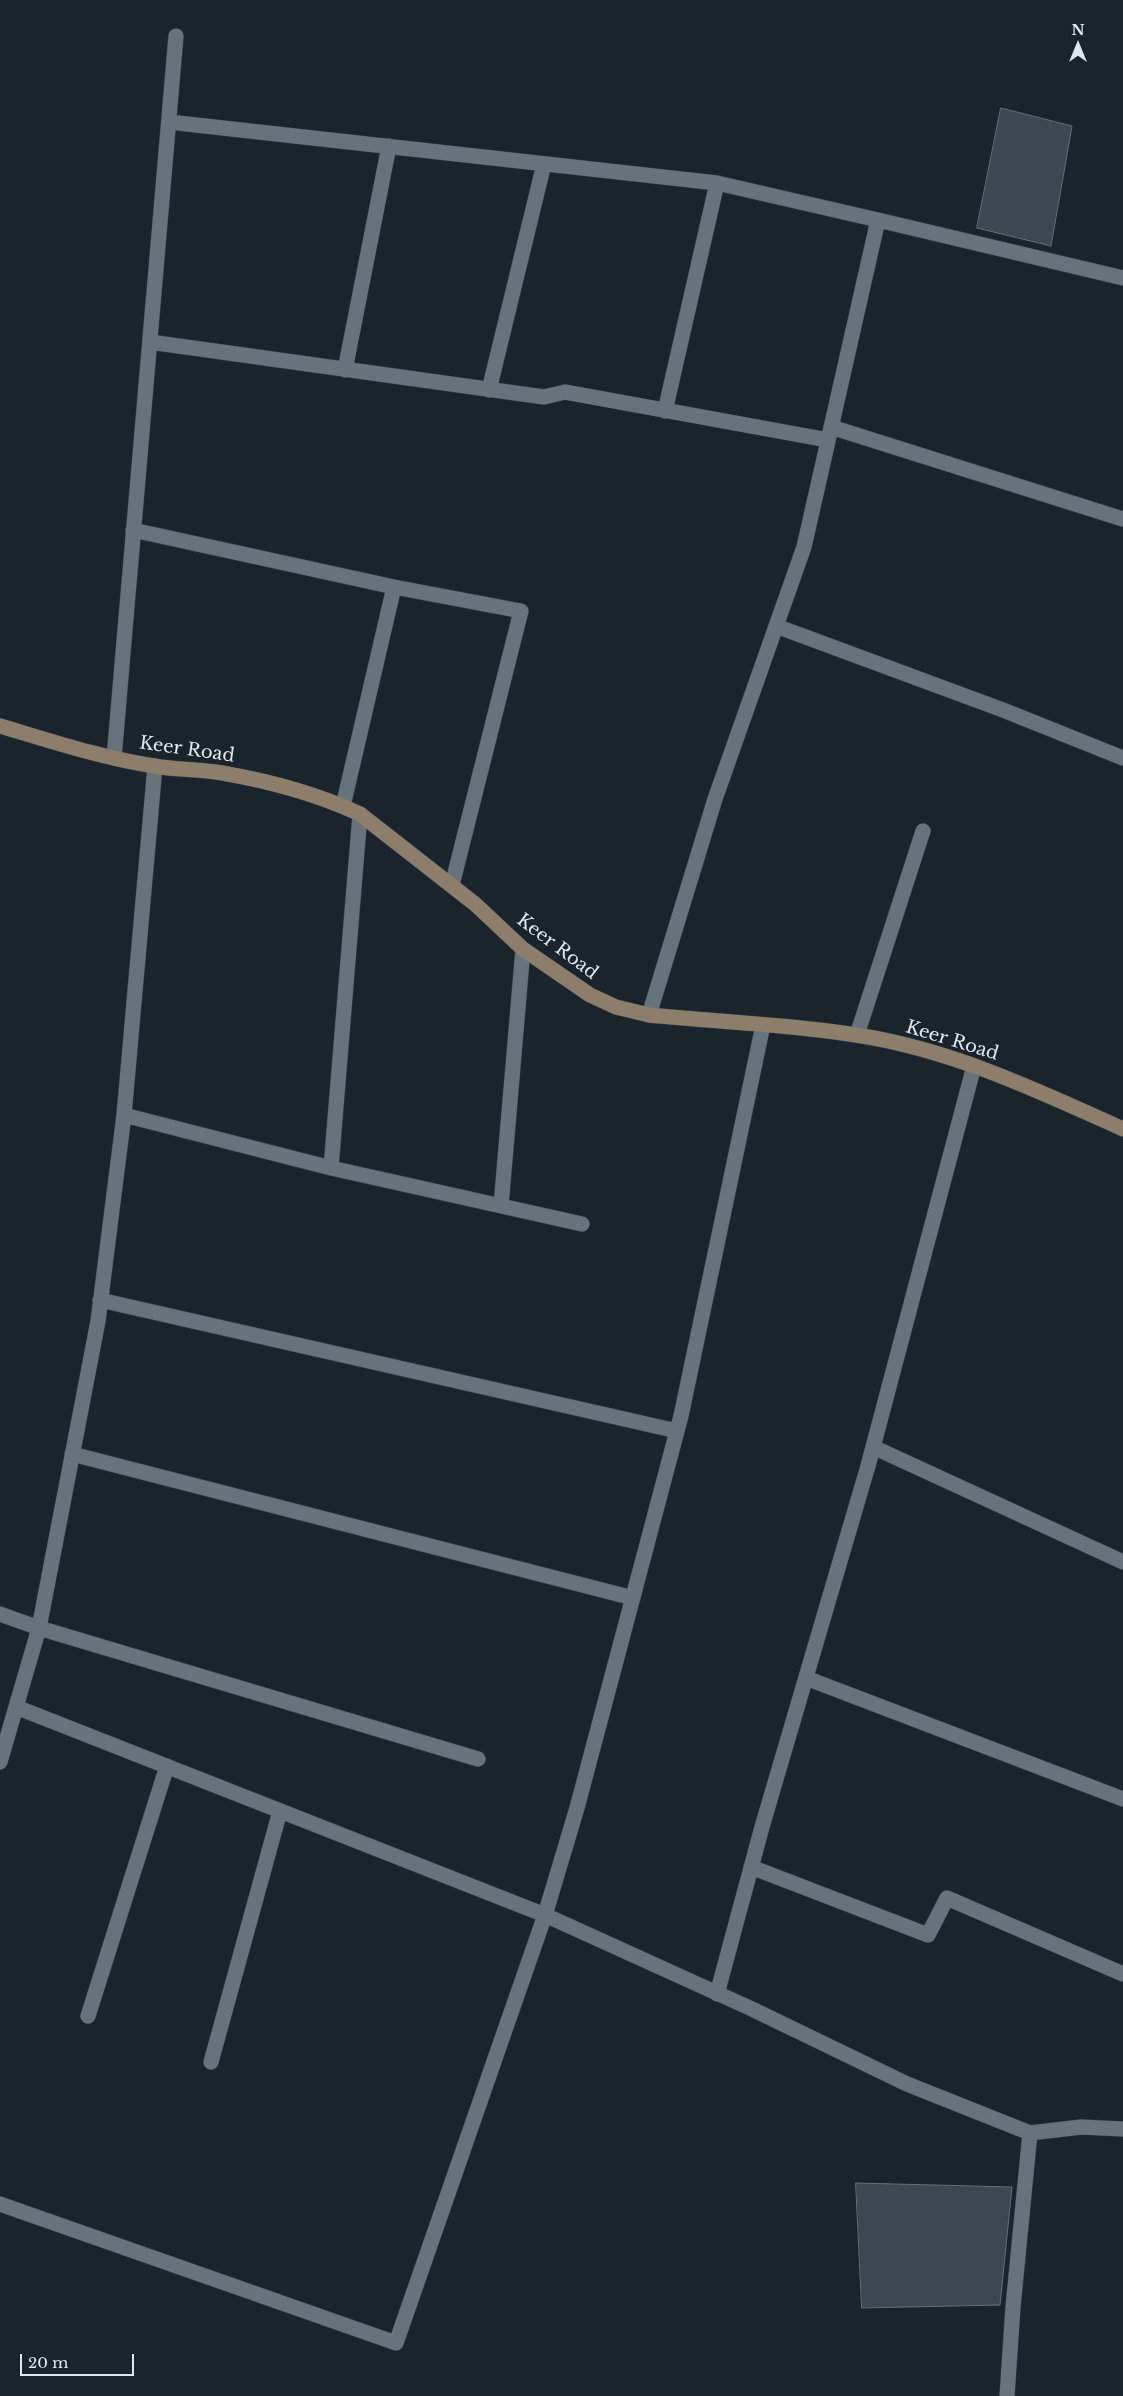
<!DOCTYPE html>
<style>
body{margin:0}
#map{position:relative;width:1123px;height:2396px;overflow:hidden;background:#19242d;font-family:"Libre Baskerville",serif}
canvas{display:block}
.north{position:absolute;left:1053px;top:20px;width:50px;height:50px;-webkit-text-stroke:4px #19242d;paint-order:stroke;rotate:0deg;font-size:14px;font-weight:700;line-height:20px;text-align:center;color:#dfe6ec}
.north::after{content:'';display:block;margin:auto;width:18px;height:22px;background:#dfe6ec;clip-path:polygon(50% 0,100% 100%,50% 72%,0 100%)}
.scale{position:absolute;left:20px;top:2354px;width:114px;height:22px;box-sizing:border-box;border:2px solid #dfe6ec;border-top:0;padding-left:6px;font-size:15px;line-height:18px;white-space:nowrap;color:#dfe6ec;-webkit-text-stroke:4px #19242d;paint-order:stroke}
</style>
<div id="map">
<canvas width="1123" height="2396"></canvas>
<div class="north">N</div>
<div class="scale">20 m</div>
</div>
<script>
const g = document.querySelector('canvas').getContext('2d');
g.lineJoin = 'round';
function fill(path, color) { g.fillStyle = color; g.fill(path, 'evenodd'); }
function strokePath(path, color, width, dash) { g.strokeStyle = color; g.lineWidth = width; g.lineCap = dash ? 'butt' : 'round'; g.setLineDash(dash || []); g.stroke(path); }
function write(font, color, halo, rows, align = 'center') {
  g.font = font + ' "Libre Baskerville",serif'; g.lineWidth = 4; g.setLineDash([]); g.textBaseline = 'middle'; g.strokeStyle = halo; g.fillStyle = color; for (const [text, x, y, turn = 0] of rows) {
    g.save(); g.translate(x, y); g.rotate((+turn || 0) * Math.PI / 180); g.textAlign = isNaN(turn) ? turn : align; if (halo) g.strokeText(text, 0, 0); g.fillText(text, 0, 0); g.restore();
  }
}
const building = new Path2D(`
 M1001,108L1072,126L1051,246L977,228Z
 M856,2183L1012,2187L1000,2305L862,2308Z`);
fill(building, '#3b4851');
strokePath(building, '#626f79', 1);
const street = new Path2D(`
 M169,122L717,183L878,220
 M150,342L544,397L565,392L828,440
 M345,370L389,146
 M489,390L544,164
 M665,411L717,183
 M831,427L1123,519
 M133,530L394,587L343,806
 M394,587L521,611L452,885
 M776,626L1003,710L1123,758
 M114,758L176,36
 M360,814L331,1168L582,1224
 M649,1015L715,799L804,547L878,220L1123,278
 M857,1035L923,831
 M124,1115L331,1168
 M501,1206L523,949
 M100,1300L677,1431
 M873,1447L1123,1562
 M72,1454L633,1598
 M0,1614L39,1628L478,1759
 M806,1678L1123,1799
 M16,1707L545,1915L752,2009L907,2084L1030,2133L1013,2307L1007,2396
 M0,1762L39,1628L98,1321L124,1115L155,766
 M751,1867L928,1935L947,1898L1123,1974
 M717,1994L762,1827L868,1466L974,1066
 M88,2016L167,1766
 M211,2062L280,1811
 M1030,2133L1081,2127L1123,2129
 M0,2204L396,2343L545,1915L577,1808L681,1416L763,1025`);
const secondary = new Path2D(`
 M0,726C51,741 102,758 154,766C177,770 200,769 222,773C269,781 317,794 360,814L475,904L523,949L590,995L616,1007L649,1015C718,1022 788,1024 856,1035C950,1049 1037,1090 1123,1129`);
strokePath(street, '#343e44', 16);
strokePath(secondary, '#343e44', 16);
strokePath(street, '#66737d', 15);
strokePath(secondary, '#8c7e6b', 15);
write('18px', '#dfe6ec', '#19242d', [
 ["Keer Road",187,750,8],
 ["Keer Road",557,947,37],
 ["Keer Road",952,1041,17]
]);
</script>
